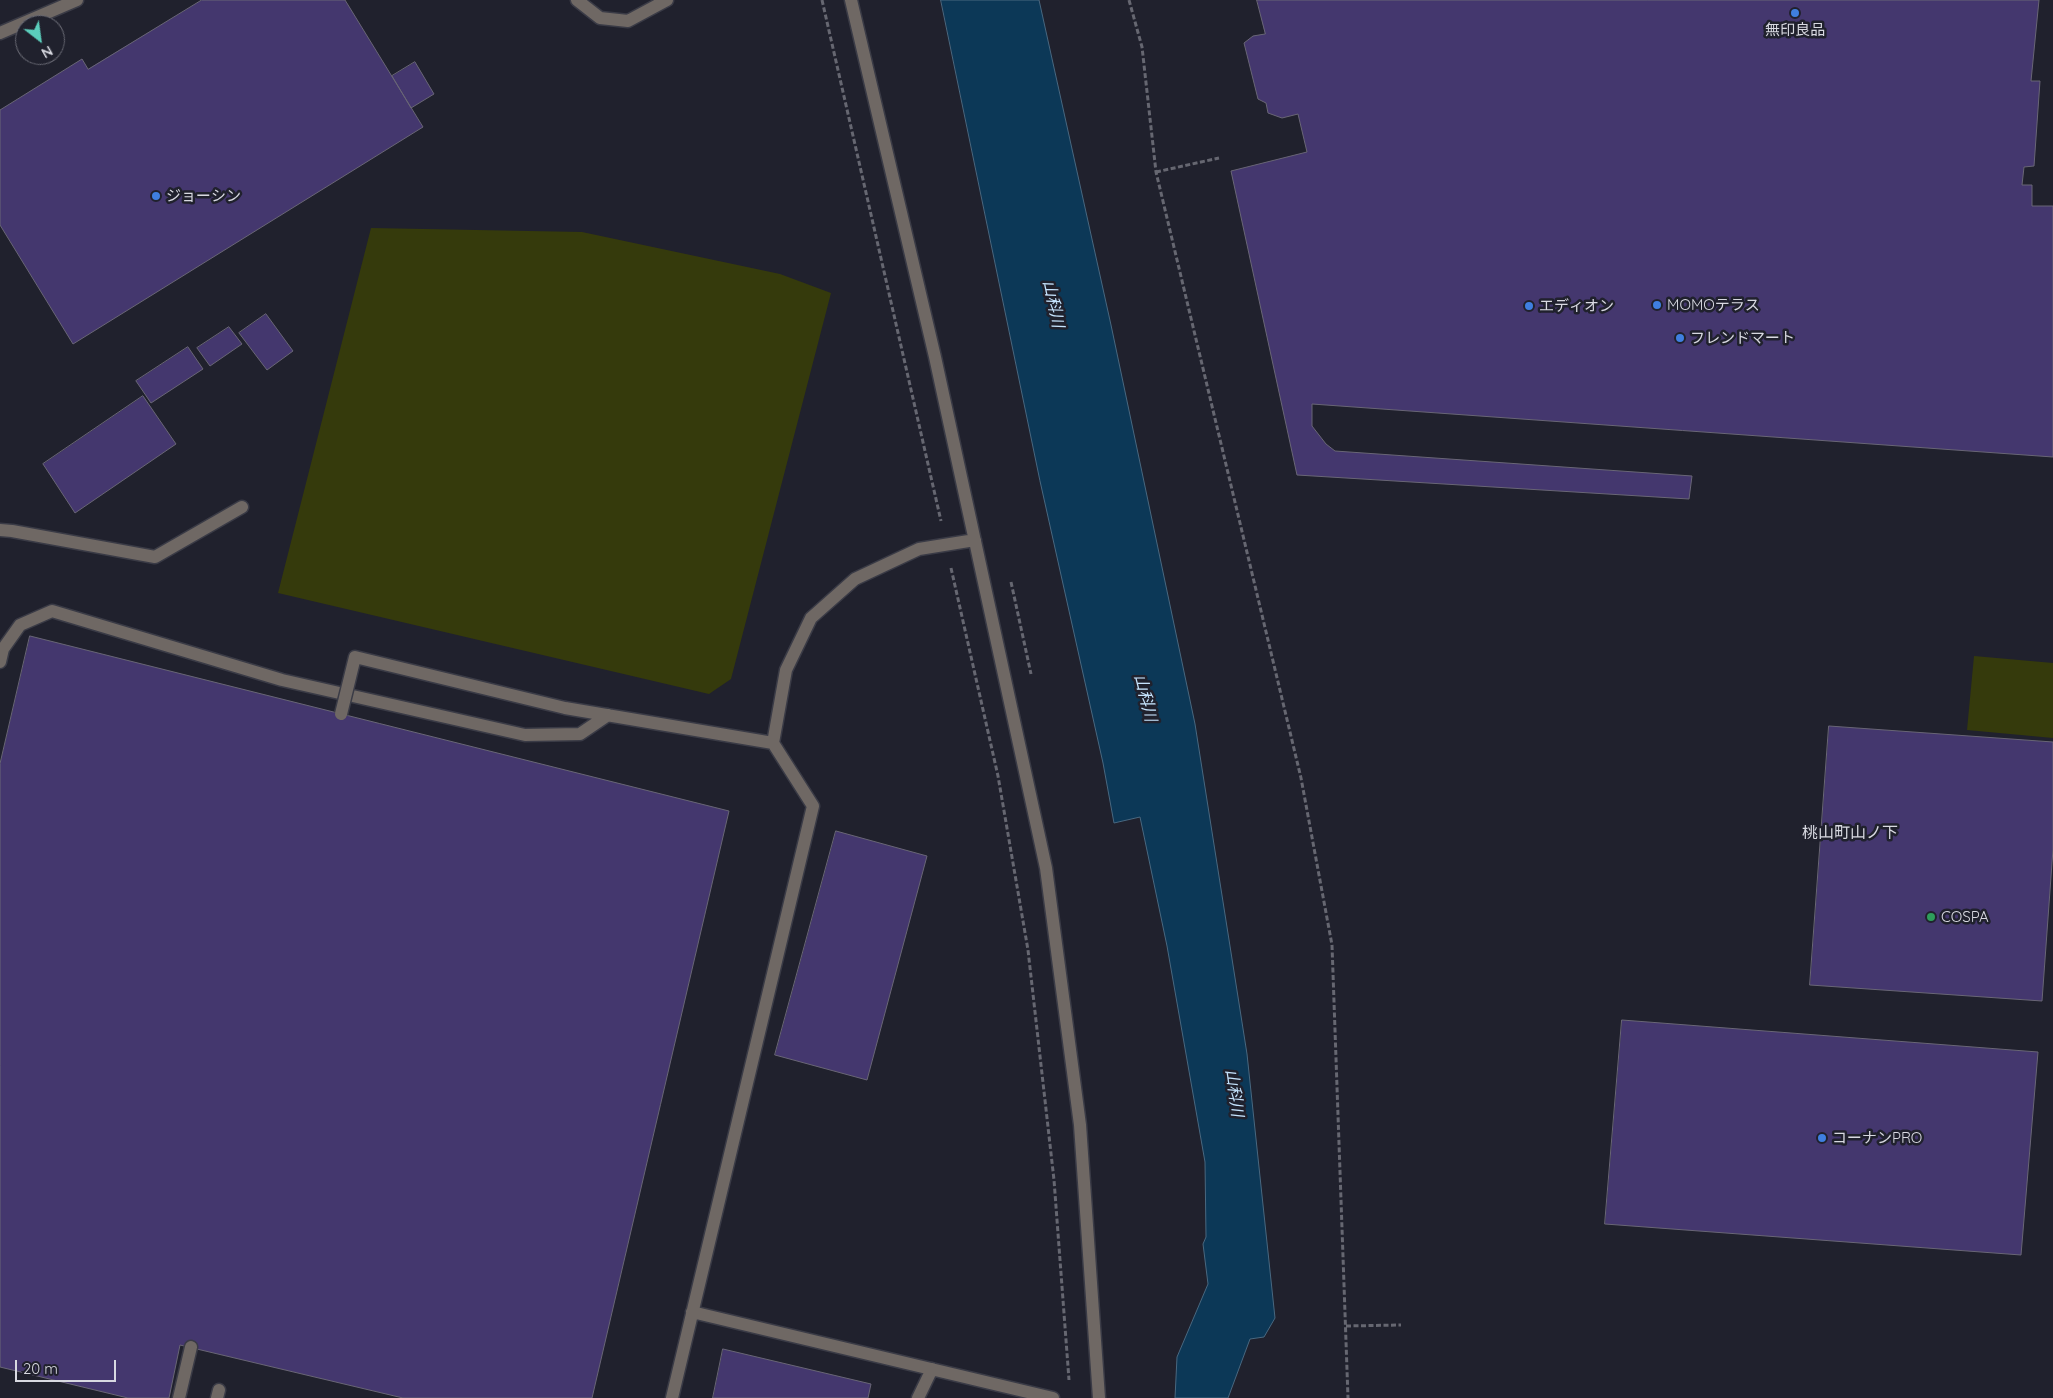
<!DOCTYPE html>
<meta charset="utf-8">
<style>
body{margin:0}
#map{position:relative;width:2053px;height:1398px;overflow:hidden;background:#20212d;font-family:Quicksand,sans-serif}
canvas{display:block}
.north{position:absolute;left:15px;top:15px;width:50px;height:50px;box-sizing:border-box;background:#20212d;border:1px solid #6a6b75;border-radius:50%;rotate:150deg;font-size:14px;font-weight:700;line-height:20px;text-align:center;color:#d8d9e1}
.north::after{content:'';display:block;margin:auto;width:18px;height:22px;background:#5bcebc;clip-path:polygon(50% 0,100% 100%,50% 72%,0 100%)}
.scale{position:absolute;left:15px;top:1360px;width:101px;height:22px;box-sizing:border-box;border:2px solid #d8d9e1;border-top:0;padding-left:6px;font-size:15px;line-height:18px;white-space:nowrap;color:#d8d9e1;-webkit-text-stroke:4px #20212d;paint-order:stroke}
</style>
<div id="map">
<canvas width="2053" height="1398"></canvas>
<div class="north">N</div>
<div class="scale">20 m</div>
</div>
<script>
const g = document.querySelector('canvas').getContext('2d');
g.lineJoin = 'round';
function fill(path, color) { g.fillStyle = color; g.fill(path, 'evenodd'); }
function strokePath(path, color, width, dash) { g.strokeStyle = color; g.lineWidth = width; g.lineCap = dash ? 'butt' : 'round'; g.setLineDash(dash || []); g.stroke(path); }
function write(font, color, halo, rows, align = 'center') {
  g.font = font + ' Quicksand,"Noto Sans JP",sans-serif'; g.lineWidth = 5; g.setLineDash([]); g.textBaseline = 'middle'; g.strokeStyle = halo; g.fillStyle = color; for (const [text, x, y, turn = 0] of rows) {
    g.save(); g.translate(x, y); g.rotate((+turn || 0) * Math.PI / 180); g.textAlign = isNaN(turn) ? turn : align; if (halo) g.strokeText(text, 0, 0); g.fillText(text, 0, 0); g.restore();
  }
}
fill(new Path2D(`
 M371,228L582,232L780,274L831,293L731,679L709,694L278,593Z
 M1974,656L2053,663V738L1967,730Z`), '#353a0c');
const water = new Path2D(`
 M941,0H1039L1111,325L1195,724L1247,1054L1275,1318L1264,1337L1250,1339L1228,1398H1175L1177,1357L1208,1284L1203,1244L1206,1237L1205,1162L1167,946L1140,817L1114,823L1103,763L1040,481Z`);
fill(water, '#0c3857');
strokePath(water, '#496880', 1);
const building = new Path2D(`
 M202,0H345L423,127L73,344L0,225V110L82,59L88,69Z
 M1257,0H2039L2031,81H2040L2034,166L2024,167L2022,185H2032V206H2053V457L1312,404V426L1326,444L1335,451L1692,476L1689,499L1297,475L1231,171L1307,152L1298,114L1282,118L1268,113L1266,103L1258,99L1244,43L1253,36L1265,34Z
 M415,62L434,94L411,108L392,76Z
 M266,314L293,351L267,370L239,333Z
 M229,327L242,344L210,366L197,348Z
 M188,347L203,369L151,403L136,381Z
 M143,396L176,444L75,513L43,464Z
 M30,636L729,811L592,1398H403L180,1345L169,1398H128L0,1367V764Z
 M1829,726L2053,742V849L2042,1001L1810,985Z
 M836,831L927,856L867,1080L775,1055Z
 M1622,1020L2038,1052L2021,1255L1605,1224Z
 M723,1349L871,1384L868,1398H713Z`);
fill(building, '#44376e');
strokePath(building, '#696676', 1);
const minor = new Path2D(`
 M577,0L600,18L628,21L667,0
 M851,0L935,357L1046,868L1080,1125L1099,1398
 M0,33L77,0
 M0,530L12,531L155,557L242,507
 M0,662L3,649L20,625L52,611L282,680L525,735L580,734L608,715
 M565,708L773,743L813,806L672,1398
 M773,743L786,670L811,618L855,579L919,549L975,540
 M692,1312L1053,1398
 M179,1398L191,1347
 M217,1398L219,1390
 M918,1398L932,1369`);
strokePath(minor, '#3a3b46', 15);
strokePath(new Path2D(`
 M822,0L941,521
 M1129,0L1142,47L1156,172L1301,778L1332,945L1348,1398
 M1156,172L1219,158
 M951,568L998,776L1028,950L1054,1180L1069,1380
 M1011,582L1031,674
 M1346,1326L1401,1325`), '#666771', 3, [5, 2.5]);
strokePath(minor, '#6f6864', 12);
const minorBridge = new Path2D(`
 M341,714L355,657L565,708`);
strokePath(minorBridge, '#3a3b46', 15, []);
strokePath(minorBridge, '#6f6864', 12);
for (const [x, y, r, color] of [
 [1795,13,5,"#3f7fe0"],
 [156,196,5,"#3f7fe0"],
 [1657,305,5,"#3f7fe0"],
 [1529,306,5,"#3f7fe0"],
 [1680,338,5,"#3f7fe0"],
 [1931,917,5,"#2e9e5b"],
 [1822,1138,5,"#3f7fe0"]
]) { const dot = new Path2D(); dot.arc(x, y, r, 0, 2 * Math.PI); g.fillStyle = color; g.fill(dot); strokePath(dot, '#20212d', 2); }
write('15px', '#d8d9e1', '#20212d', [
 ["無印良品",1795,30,"center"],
 ["ジョーシン",166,196],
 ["MOMOテラス",1667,305],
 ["エディオン",1539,306],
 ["フレンドマート",1690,338],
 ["COSPA",1941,917],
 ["コーナンPRO",1832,1138]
], 'left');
write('italic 16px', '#c5e3fd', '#20212d', [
 ["山科川",1053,304,78],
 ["山科川",1145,698,76],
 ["山科川",1234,1093,82]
]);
write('16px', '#d8d9e1', '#20212d', [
 ["桃山町山ノ下",1850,833]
]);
</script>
